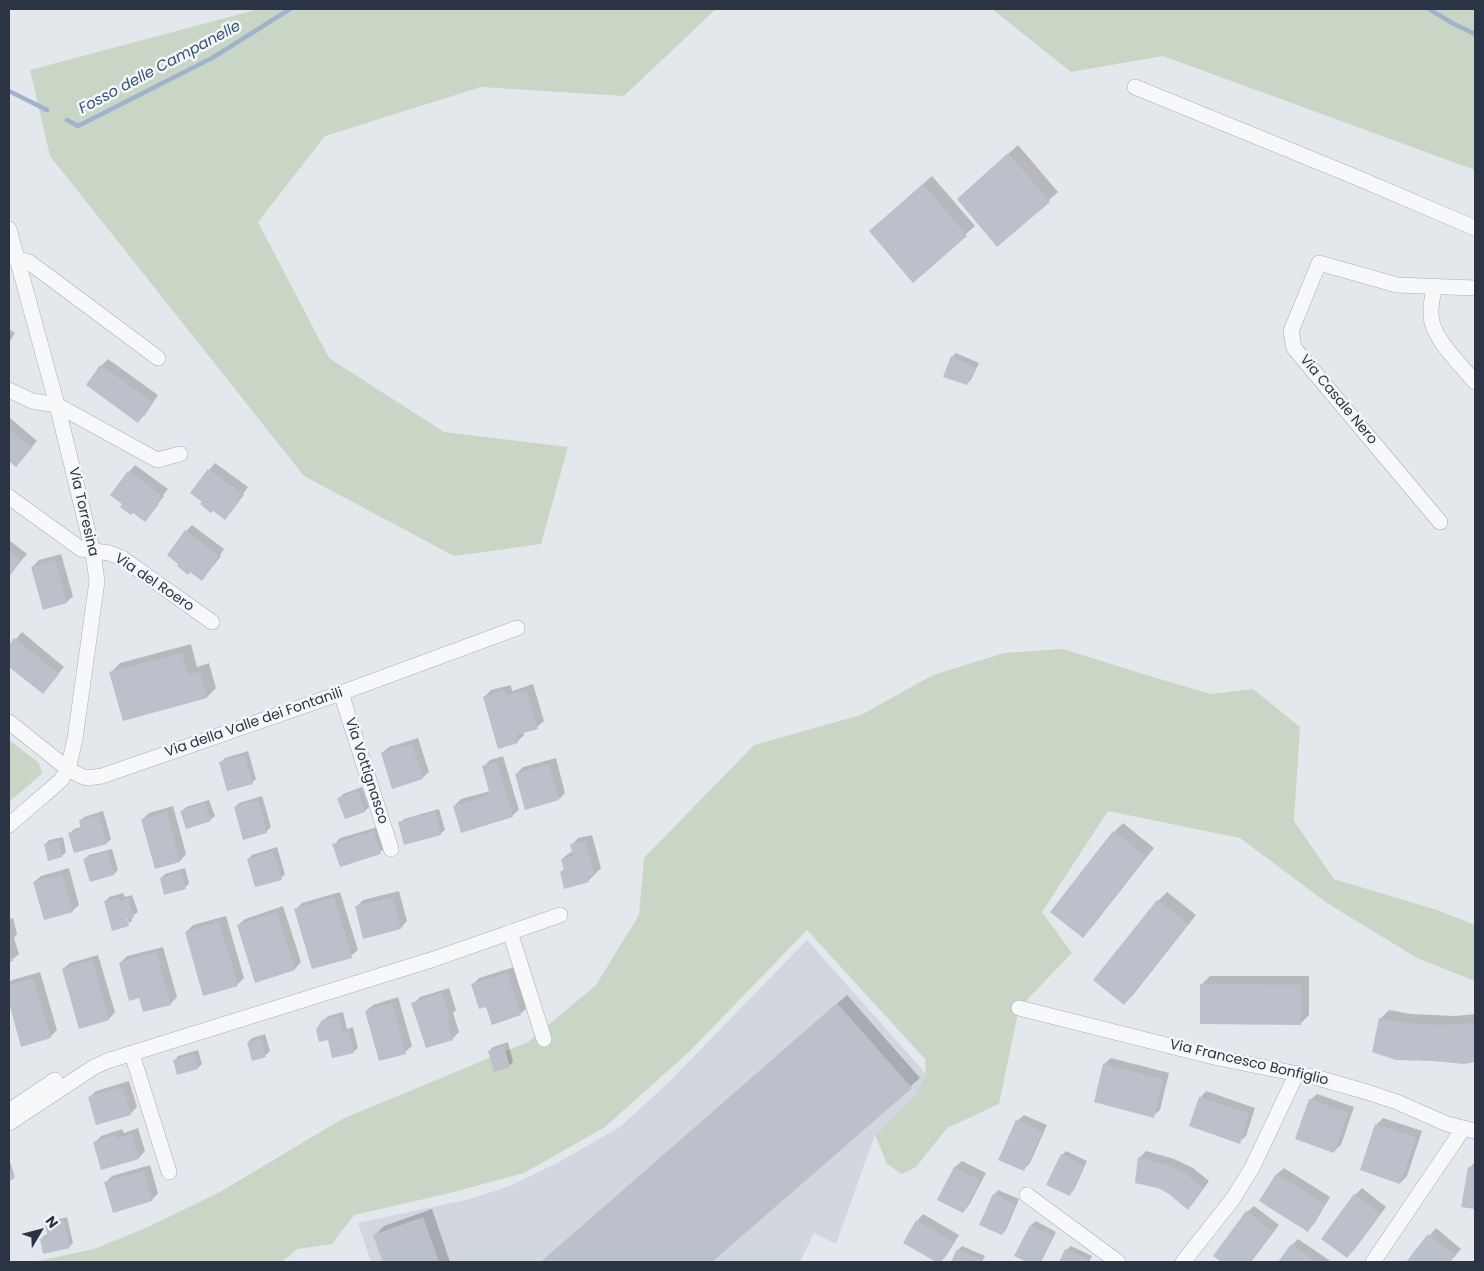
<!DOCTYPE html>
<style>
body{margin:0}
#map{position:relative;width:1484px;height:1271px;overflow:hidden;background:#e4e7ec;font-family:Poppins,sans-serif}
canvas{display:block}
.frame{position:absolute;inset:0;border:10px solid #2b3445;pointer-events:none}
.north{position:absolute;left:15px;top:1206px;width:50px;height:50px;-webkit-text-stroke:4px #f4f6f9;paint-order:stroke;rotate:53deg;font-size:14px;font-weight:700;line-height:20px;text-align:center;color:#2b3445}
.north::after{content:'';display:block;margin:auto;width:18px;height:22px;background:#2b3445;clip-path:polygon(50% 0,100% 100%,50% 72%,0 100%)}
</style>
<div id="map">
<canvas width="1484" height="1271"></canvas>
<div class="frame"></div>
<div class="north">N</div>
</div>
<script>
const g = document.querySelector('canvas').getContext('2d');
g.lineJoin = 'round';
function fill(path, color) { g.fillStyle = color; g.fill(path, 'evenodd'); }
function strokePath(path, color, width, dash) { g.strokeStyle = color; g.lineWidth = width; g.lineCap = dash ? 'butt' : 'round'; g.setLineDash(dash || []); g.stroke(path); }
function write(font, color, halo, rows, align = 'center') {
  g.font = font + ' Poppins,sans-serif'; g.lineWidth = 5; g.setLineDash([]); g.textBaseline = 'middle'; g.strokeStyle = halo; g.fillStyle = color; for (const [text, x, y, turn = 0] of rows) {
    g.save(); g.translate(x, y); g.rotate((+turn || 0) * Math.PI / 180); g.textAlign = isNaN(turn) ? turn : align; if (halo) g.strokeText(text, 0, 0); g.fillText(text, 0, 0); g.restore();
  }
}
fill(new Path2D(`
 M807,940L926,1074L914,1097L875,1135L836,1244L814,1233L800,1262H371L358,1223L470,1199L510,1186L557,1163L620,1127L669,1082Z`), '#d2d6de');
fill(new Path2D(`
 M259,9H716L624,96L481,87L325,136L258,222L329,358L444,432L568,447L541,544L454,556L304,476L50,156L30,70Z
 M992,9H1475V170L1163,56L1071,72Z
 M1063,649L1153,677L1211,694L1253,689L1300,727L1294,821L1334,879L1437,910L1475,925V981L1417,958L1327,903L1240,838L1108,811L1042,912L1072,953L1019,1008L999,1104L947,1128L916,1167L902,1174L887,1164L875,1135L914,1097L926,1074L925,1059L807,930L690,1051L605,1127L524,1173L446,1194L354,1215L332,1244L297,1249L282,1262H33L94,1249L148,1227L220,1192L342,1119L528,1042L596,985L639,915L644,858L754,745L861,715L933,675L1004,653Z
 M9,740L39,763L42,774L9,802Z`), '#c9d6c5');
fill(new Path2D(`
 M1018,145L1058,192L998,246L968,190Z
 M932,176L975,226L913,281L870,231Z
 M9,329L15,333L9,343Z
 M956,353L979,363L971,380L966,384L952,357Z
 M108,359L158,395L145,415L138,421L87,385L101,366Z
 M9,417L37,441L16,465L9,459Z
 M215,463L248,487L243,494L244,495L225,518L213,509L209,470Z
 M135,465L168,489L163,495L164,496L145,520L129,472Z
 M192,525L224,549L220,555L221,556L202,580L186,531Z
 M9,540L27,554L9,575Z
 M61,554L73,596L67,602L32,567L39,560Z
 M22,632L64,667L43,692L9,665V647Z
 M191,644L197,667L209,663L216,688L207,697L111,672L120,663Z
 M533,684L544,721L537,727L523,732L524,735L517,742L484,697L491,690L511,685L512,691Z
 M418,738L429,772L422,778L382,753L389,747Z
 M248,751L256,779L252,783L221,762L225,758Z
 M503,756L519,810L512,816L454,806L461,799L490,791L483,767L490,760Z
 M556,758L565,793L559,799L516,774L523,767Z
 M362,787L369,807L365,811L339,798L343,794Z
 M262,796L271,827L266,832L235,807L239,803Z
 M209,800L215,816L210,820L182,811L186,807Z
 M173,806L186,854L180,861L156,868L142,820L149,813Z
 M439,809L445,830L440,834L400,823L404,819Z
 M103,811L111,839L107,843L70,833L74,829L82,827L80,821L84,817Z
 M1123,823L1154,848L1092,927L1083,936L1114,832Z
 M381,826L387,846L380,852L334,845L340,838Z
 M592,835L601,868L588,881L561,872L565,868L562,859L569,853L574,851L572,845L578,838Z
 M63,837L66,852L62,856L45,845L49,840Z
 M277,847L285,874L281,878L248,859L252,855Z
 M112,849L118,870L114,874L85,859L89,855Z
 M69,868L79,905L72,911L34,882L41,876Z
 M185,868L189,883L185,888L161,878L165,874Z
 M399,891L407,921L401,928L356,907L363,900Z
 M340,892L358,950L351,956L295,910L302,903Z
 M1167,892L1196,915L1133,995L1124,1004L1095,980L1158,901Z
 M123,893L125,897L132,895L138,912L131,917L132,921L129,923L126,913L124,914L127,924H129L113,929L105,902L109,897Z
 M283,906L301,962L295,969L256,981L238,925L245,919Z
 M226,916L244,978L237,985L186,932L193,925Z
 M13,918L17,934L14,938L19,954L12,960L9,961V919Z
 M163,947L177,997L170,1004L140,997L120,963L127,956Z
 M98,955L115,1012L109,1019L80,1027L63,969L70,963Z
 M514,967L527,1008L520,1014L487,1005L473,984L479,978Z
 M40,972L57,1030L50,1037L22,1045L9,999V983L12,980Z
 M1210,976H1309V1015L1300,1024L1201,985Z
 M449,988L456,1010L453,1013L459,1032L453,1038L427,1047L413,1004L420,997Z
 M847,995L920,1078L710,1262H541Z
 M398,997L412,1046L405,1052L366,1011L373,1005Z
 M1389,1010L1411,1014L1455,1016L1475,1014V1060L1464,1063L1380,1019Z
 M343,1012L347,1029L353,1027L358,1048L353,1052L323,1021L328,1016Z
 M265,1034L270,1051L266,1055L253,1059L248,1042L252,1038Z
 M508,1042L513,1062L509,1066L489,1051L493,1047Z
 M198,1050L202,1064L198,1068L178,1074L174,1061L178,1056Z
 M1111,1058L1169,1073L1160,1110L1153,1116L1104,1064Z
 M129,1081L137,1107L130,1114L89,1098L96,1091Z
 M1206,1091L1255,1108L1246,1136L1239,1142L1200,1098Z
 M1317,1094L1354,1107L1341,1145L1334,1151L1310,1100Z
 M1024,1115L1047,1125L1030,1163L1023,1170L1017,1121Z
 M1383,1118L1422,1131L1407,1176L1400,1183L1376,1125Z
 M138,1128L145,1151L139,1158L94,1143L101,1136L122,1129L124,1133Z
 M1066,1151L1087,1161L1074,1190L1069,1194L1062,1155Z
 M1146,1151L1174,1159L1193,1168L1209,1181L1194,1202L1188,1209L1170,1193L1158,1187L1136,1182L1140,1157Z
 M962,1161L986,1173L969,1205L963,1212L939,1200L955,1167Z
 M10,1162L15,1177L9,1180V1163Z
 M1475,1162V1208L1463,1206L1470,1167Z
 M150,1165L158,1193L152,1200L105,1183L112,1176Z
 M1284,1168L1330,1197L1314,1224L1308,1230L1261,1200L1277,1174Z
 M1362,1188L1386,1207L1354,1250L1347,1257L1355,1195Z
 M998,1190L1019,1199L1006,1230L1002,1234L994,1195Z
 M1254,1206L1279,1225L1251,1262H1224L1215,1255L1247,1212Z
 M432,1209L450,1262H384L375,1235L384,1226Z
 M923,1214L959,1235L946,1256L940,1262L904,1242L917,1221Z
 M67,1217L73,1243L69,1247L41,1239L45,1235L49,1234L47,1225L51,1221Z
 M1036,1221L1056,1232L1041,1262H1028L1016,1256L1031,1225Z
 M1436,1228L1461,1249L1450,1262H1407Z
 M1298,1239L1332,1262H1280L1292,1245Z
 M962,1246L985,1256L982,1262H953L958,1250Z
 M1071,1246L1092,1256L1089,1262H1061L1066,1250Z`), '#0003');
strokePath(new Path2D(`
 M1429,9L1452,23L1475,34
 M9,91L47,110
 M67,120L78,126L212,58L290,9`), '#9fb4cc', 4.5);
fill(new Path2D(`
 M1008,153L1050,202L997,247L957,199Z
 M923,184L967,236L913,283L869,231Z
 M951,356L976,368L967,385L943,377Z
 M100,365L153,402L138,423L86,385Z
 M9,429L32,448L16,467L9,461Z
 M208,469L242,494L237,501L239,502L225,520L213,511L211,513L200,504L202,502L190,493Z
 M128,471L162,496L157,503L159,504L145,522L133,513L131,515L120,507L122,504L110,495Z
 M185,530L219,556L214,562L215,563L202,581L190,572L188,575L177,566L178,564L167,555Z
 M9,551L21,561L9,577Z
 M55,560L67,603L43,610L31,567Z
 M14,638L59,674L43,694L9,667V645Z
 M182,653L188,675L200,672L207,698L123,721L109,672Z
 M504,690L506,696L526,690L538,729L516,735L518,743L498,749L483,697Z
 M412,744L423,779L392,789L381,753Z
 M244,755L253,784L227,791L219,762Z
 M497,762L513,817L461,833L453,806L490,795L482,766Z
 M549,764L559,800L525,810L515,774Z
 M358,791L365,812L345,819L337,798Z
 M258,800L267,833L243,840L234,807Z
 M205,803L211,821L186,829L180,811Z
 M167,812L180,862L155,869L141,819Z
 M435,812L441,835L404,845L398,822Z
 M99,815L107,844L74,853L68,833L81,829L79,820Z
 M374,831L381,854L340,867L332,844Z
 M1113,831L1146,857L1083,938L1050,912Z
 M59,841L62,857L48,861L44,844Z
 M585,841L595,875L587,877L589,882L564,889L560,872L564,870L561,859L573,856L570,844Z
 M273,851L282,880L255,887L247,859Z
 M108,852L114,875L90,882L83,859Z
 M181,872L186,889L164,895L160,878Z
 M62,874L73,912L44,920L33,882Z
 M119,897L120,901L128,898L134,918L127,919L129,926L112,931L104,901Z
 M334,897L352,958L312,969L294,909Z
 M393,897L401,929L363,939L355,906Z
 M1157,900L1188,924L1124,1005L1093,980Z
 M277,912L295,970L255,983L237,925Z
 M219,922L238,986L203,996L185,932Z
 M9,950L13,961L9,962Z
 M156,952L171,1005L143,1012L139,998L129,1001L119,963Z
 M92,960L109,1020L79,1029L62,969Z
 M507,973L521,1015L492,1025L486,1007L479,1009L471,984Z
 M33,978L51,1038L21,1047L9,1003V985Z
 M1200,984L1301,985V1025L1200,1024Z
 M442,993L450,1018L447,1019L453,1040L426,1048L411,1003Z
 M392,1003L406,1054L379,1061L365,1011Z
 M837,1003L912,1088L712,1262H541Z
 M339,1016L343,1032L349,1031L354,1053L332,1058L328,1040L319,1042L316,1030L322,1020Z
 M1379,1018L1402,1023L1419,1024L1445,1025L1475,1023V1062L1464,1064L1433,1061L1396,1060L1372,1052Z
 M261,1038L266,1057L252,1061L247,1042Z
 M504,1046L510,1067L494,1072L488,1051Z
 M194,1054L198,1069L177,1075L173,1060Z
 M1103,1064L1163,1079L1154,1118L1094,1102Z
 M123,1087L131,1115L96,1125L88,1097Z
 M1199,1097L1249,1114L1240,1144L1189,1126Z
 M1309,1099L1348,1113L1334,1153L1295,1139Z
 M1016,1120L1042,1132L1024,1171L998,1160Z
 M1375,1124L1416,1138L1400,1184L1360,1170Z
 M132,1134L139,1159L101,1170L93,1142L116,1135L117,1139Z
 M1061,1154L1084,1166L1070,1196L1046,1185Z
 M1138,1157L1167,1165L1186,1174L1203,1188L1188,1210L1169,1194L1158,1188L1135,1183Z
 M9,1166L14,1179L9,1181Z
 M954,1167L980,1180L963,1213L937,1200Z
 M1468,1167L1475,1168V1209L1461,1207Z
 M144,1171L152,1201L113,1213L104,1182Z
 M1276,1174L1325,1204L1308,1232L1259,1201Z
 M993,1194L1015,1204L1002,1235L979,1225Z
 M1354,1194L1380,1214L1347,1258L1321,1239Z
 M1246,1211L1273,1232L1250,1262H1222L1213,1256Z
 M423,1217L439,1262H383L373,1235Z
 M63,1220L70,1248L43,1254L40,1239L48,1237L45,1224Z
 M916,1220L953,1242L941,1262H936L903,1243Z
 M1030,1225L1053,1236L1040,1262H1026L1014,1256Z
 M1428,1234L1455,1256L1450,1262H1406Z
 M1291,1244L1316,1262H1278Z
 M957,1249L982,1260L981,1262H951Z
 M1065,1249L1089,1260L1088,1262H1059Z`), '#bbc0ca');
const minor = new Path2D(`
 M1135,87L1353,176L1475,228
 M9,229L57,405L93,552L97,581L75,739L68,769L61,780L52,788L9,825
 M10,257L29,262L158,358
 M1434,288C1433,296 1430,306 1431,315C1431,337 1461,365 1475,382
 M9,390L32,401L57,405L157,460L180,454
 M9,497L81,549L109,553L122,558L212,622
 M1440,522L1294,348L1291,331L1319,263L1397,285L1475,288
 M341,693L391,849
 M9,722L68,769L79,775L87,778L102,776L341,693L517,628
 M510,932L544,1039
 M1019,1008L1218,1058L1318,1078L1367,1092L1397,1102L1447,1124L1475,1131
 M132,1054L169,1172
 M9,1111L55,1080
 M9,1123L94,1067L107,1061L434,959L560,915
 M1027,1195L1118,1262
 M1183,1262L1232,1200L1252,1168L1297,1073
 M1373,1262L1463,1129`);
strokePath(minor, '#a9aeb7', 16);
strokePath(minor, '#f7f8fa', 15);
write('14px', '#2b3445', '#f4f6f9', [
 ["Via Casale Nero",1338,400,50],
 ["Via Torresina",83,512,77],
 ["Via del Roero",154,583,34],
 ["Via della Valle dei Fontanili",254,723,-19],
 ["Via Vottignasco",366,771,72],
 ["Via Francesco Bonfiglio",1249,1063,13]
]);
write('italic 15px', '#34527a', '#f4f6f9', [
 ["Fosso delle Campanelle",160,68,-28]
]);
</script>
